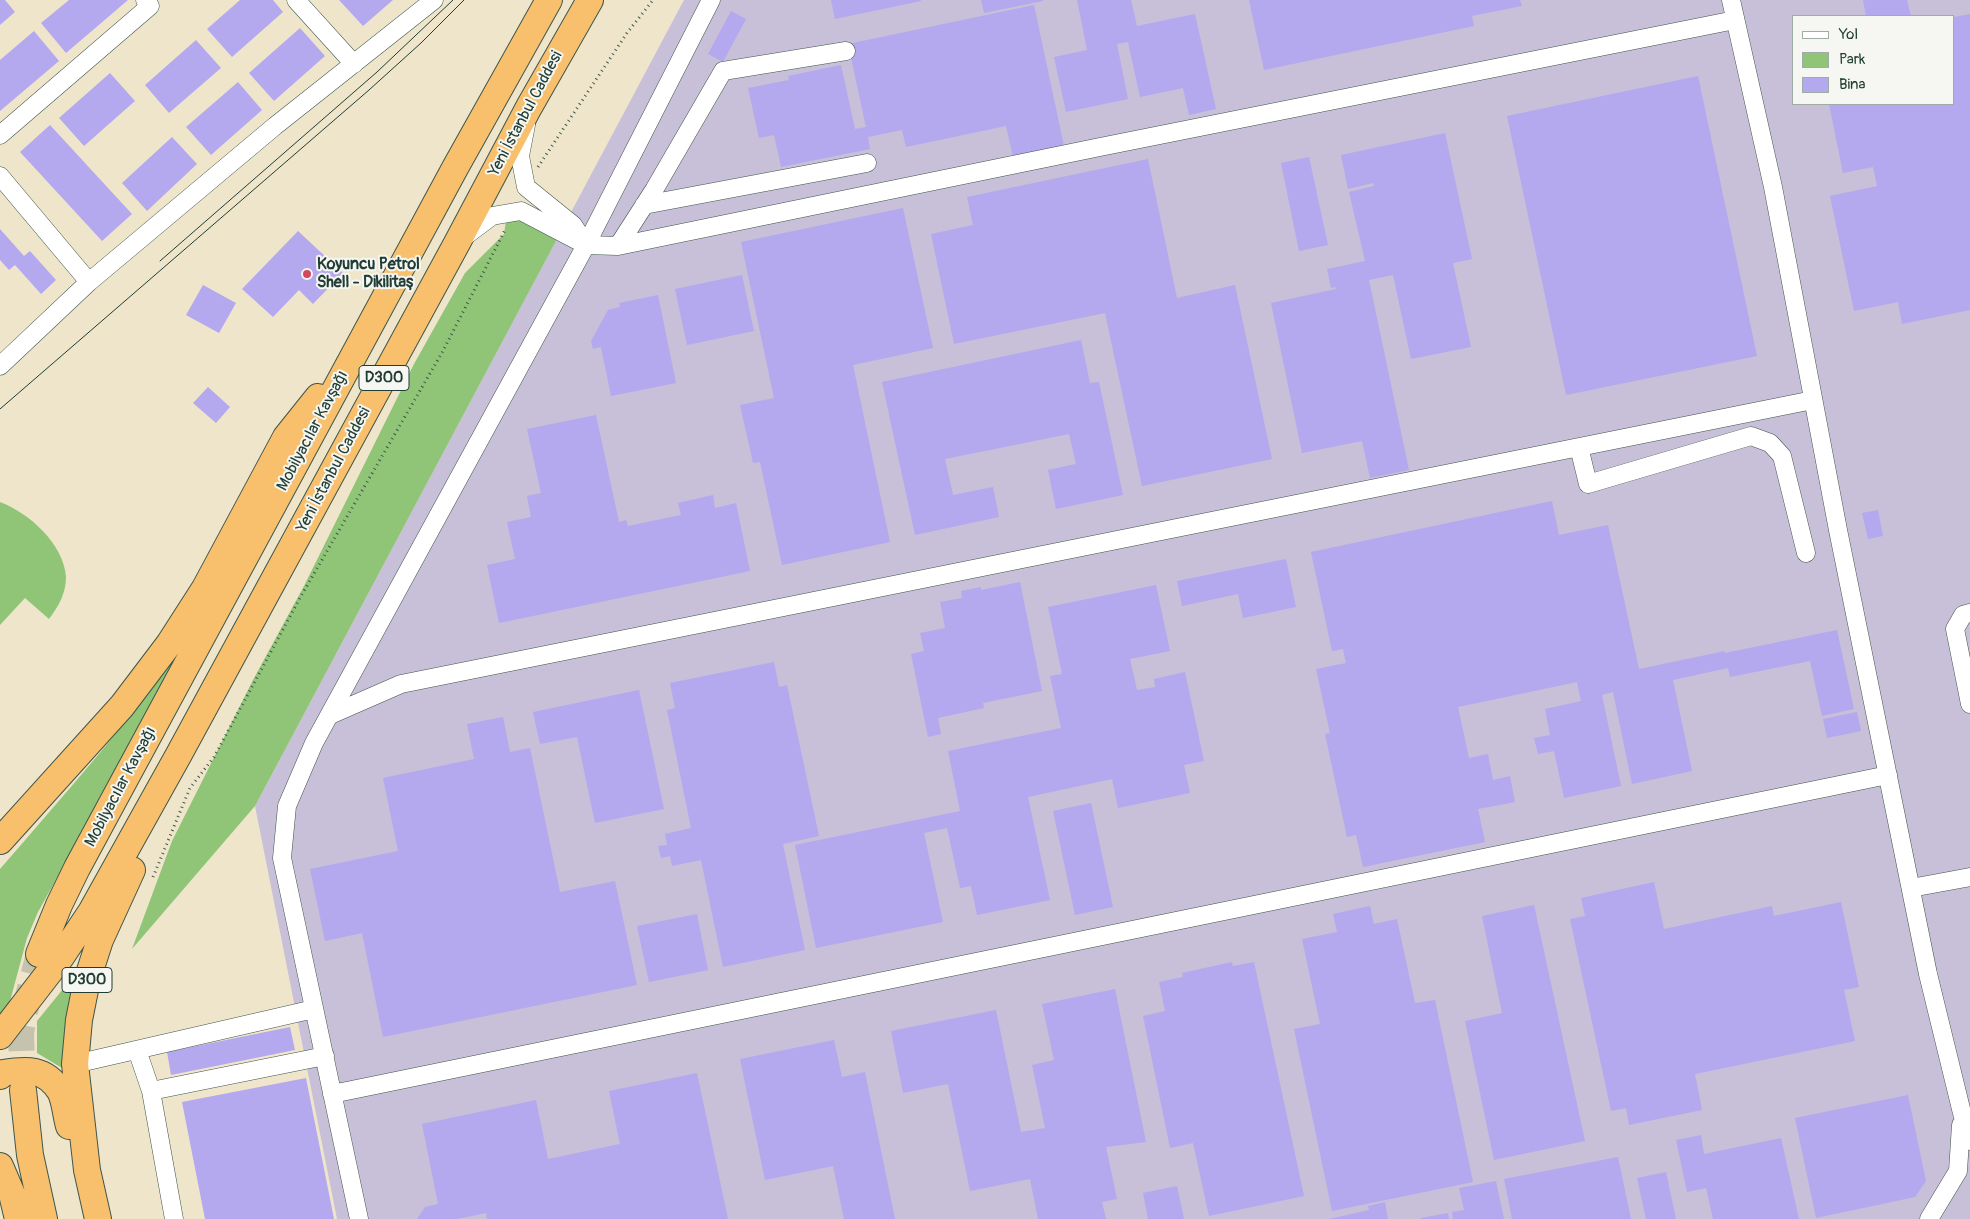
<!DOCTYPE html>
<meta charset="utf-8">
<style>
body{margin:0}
#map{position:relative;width:1970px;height:1219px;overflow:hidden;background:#eee5cb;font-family:Pangolin,sans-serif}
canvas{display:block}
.legend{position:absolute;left:1792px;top:15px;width:162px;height:90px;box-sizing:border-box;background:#f6f6f2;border:1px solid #a0aca6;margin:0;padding:6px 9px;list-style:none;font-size:15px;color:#1f3d34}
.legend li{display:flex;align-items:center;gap:10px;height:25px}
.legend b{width:25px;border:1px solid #a0aca6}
</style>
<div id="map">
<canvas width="1970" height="1219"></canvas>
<ul class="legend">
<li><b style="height:6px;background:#fff"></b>Yol</li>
<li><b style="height:14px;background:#90c578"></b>Park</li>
<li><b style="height:14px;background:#b4a8ef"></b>Bina</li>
</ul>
</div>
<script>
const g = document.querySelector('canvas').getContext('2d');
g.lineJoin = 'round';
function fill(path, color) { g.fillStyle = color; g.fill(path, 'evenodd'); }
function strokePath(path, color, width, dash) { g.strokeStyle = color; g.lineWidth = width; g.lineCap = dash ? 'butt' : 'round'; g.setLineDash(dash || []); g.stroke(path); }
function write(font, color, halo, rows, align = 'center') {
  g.font = font + ' Pangolin,sans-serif'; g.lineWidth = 4; g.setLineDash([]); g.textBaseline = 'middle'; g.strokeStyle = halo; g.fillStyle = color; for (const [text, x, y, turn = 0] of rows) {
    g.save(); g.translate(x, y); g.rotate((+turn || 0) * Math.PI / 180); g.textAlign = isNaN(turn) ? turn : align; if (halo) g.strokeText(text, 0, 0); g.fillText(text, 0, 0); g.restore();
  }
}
fill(new Path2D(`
 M684,0H1970V1219H337L255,806ZM1794,16H1954V104H1794Z`), '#c8bfd8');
fill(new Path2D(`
 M507,214L557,239L255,806L132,949L172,841L253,680L304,586L414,364L465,273L504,234Z
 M0,502C29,513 64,544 66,577C66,594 58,607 49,619L25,598L0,625Z
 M189,640L38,912L27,938L9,1005L0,1014V869C65,794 130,720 189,640Z
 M80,968L62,1068L37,1053V1021Z`), '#90c578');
fill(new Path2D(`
 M0,0H5L15,12L0,25Z
 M69,0H128L66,53L41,23Z
 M240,0H273L283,12L232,57L207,29Z
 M339,0H393L363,26Z
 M831,0H921V1L835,19Z
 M981,0H1043V1L984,13Z
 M1077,0H1131L1137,26L1195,14L1216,109L1189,115L1183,88L1140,97L1128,42L1117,44L1128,99L1066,112L1054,57L1087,50Z
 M1249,0H1520L1522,6L1472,16L1474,26L1264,70Z
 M1863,0H1907L1911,16H1866Z
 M1034,5L1064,146L1013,157L1006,126L906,147L902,130L868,137L870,149L781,167L774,135L759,138L748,88L789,80L788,76L841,65L855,129L866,127L848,44Z
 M731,11L746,19L723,62L708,54Z
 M1970,14V310L1902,324L1898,302L1854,311L1830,196L1877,186L1873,167L1843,173L1829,104H1954V17Z
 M300,28L325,56L274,101L249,73Z
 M34,31L59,61L0,111V60Z
 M196,40L221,68L169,113L145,85Z
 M110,73L135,101L84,146L59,118Z
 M1698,76L1757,356L1566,395L1507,116Z
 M238,82L262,110L211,155L186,127Z
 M50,125L132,214L102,241L20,152Z
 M1445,133L1472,259L1453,263L1471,347L1411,359L1393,275L1369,280L1409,470L1370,478L1362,441L1302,453L1271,303L1336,289L1335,287L1331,288L1327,269L1365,261L1349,192L1374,186L1373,183L1348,189L1341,155Z
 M172,137L197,164L147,211L122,183Z
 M1309,157L1328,245L1299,251L1281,163Z
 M1148,159L1177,298L1235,285L1272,459L1142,486L1105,313L954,344L931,234L973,225L967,197Z
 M903,208L933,348L853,365L890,542L782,565L760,462L753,463L740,405L774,398L741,242Z
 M0,229L24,256L30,251L56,280L41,294L15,265L9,270L0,260Z
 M298,231L343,273L313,304L299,290L273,317L242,289Z
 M742,275L754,331L687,345L675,289Z
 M203,285L236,303L219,333L186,315Z
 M658,295L676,383L611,396L601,347L593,349L591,341L608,310L620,307L619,303Z
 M1081,340L1090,383L1099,382L1123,495L1056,509L1048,470L1076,464L1069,434L945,459L953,495L993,487L999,517L915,535L882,382Z
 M208,387L230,407L216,423L193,403Z
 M596,415L619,522L626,520L628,526L681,515L678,503L713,495L715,508L736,503L750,571L499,623L487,565L515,559L507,522L531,517L527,496L541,493L527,429Z
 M1552,501L1559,535L1608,525L1639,669L1725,651V653L1837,630L1854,709L1822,716L1810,661L1730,677L1728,668L1673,680L1692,771L1632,784L1613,692L1602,695L1621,786L1564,798L1554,751L1538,754L1534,738L1550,735L1545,709L1581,701L1577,682L1458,707L1469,758L1488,754L1493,780L1510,776L1515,802L1478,809L1485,842L1363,867L1356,835L1347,837L1325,734L1330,733L1316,669L1346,663L1343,649L1332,651L1311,552Z
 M1878,510L1883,536L1868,539L1862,513Z
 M1286,559L1296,607L1243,618L1238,594L1182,606L1177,581Z
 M1020,582L1042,691L983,703L984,708L938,718L941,734L928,737L911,654L924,651L920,633L945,628L940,602L962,598L961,591L981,587V590Z
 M1156,585L1170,651L1130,659L1137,690L1155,687L1154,679L1185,672L1204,761L1184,765L1190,793L1118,808L1112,779L1028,797L1050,900L977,915L971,886L960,888L947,828L924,833L943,922L816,948L795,845L960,811L948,751L1061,728L1050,676L1062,674L1048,607Z
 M774,662L779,687L787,685L819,836L783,844L805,950L723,967L701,860L672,866L670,856L661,858L658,846L667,845L665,834L691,828L667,710L675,708L670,683Z
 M639,690L664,809L595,823L577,737L540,744L533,712Z
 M1857,712L1861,731L1827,738L1823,719Z
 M503,717L510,752L530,748L560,892L615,881L637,985L383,1037L362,933L325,941L310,869L398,851L383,778L474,759L467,724Z
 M1091,803L1113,907L1075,915L1053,811Z
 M1654,882L1664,929L1772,906L1774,916L1841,902L1859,987L1844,990L1855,1041L1695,1074L1702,1110L1629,1125L1626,1108L1611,1111L1570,919L1585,916L1581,898Z
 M1534,905L1585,1141L1494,1160L1465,1021L1502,1013L1482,916Z
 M1370,906L1374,924L1397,919L1415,1003L1435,1000L1473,1182L1332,1211L1294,1029L1320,1024L1302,939L1337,932L1333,914Z
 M697,914L708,970L649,982L637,926Z
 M1232,962L1233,966L1254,962L1304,1196L1209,1216L1193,1143L1170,1148L1143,1016L1165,1011L1159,982L1183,977L1182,973Z
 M1115,989L1146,1142L1106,1147L1117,1199L1102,1202L1106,1219H1038L1030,1179L970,1191L948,1084L903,1093L891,1031L996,1010L1021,1132L1045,1128L1032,1065L1054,1060L1042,1004Z
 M290,1027L295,1050L171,1075L167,1052Z
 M834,1040L842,1077L865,1072L895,1219H844L833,1166L765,1180L740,1059Z
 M697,1073L728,1219H487L486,1213L457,1219H417L425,1207L438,1204L422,1124L536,1100L548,1159L620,1144L609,1091Z
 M306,1078L334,1219H205L182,1102Z
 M1908,1095L1926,1181L1915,1197L1816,1218L1795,1118Z
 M1701,1135L1704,1154L1781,1138L1799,1219H1713L1706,1188L1687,1192L1676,1140Z
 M1618,1157L1631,1219H1512L1504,1179Z
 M1666,1172L1676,1219H1646L1637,1178Z
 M1496,1181L1504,1219H1453L1452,1212L1464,1210L1459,1188Z
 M1177,1186L1184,1219H1148L1143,1193Z
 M1385,1202L1388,1219H1329L1369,1210L1368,1206Z
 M1448,1213L1449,1219H1421V1218Z`), '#b4a8ef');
strokePath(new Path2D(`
 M23,1090L21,1033L28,996L39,954`), '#c5c3ad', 26, [26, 13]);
const minor = new Path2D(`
 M296,0L354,64
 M1731,0L1773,187L1838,530L1928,974L1962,1113L1970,1141
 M526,125L520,156L526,187L573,225L583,240
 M0,135L150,6L145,0
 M0,176L89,282
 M644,205L867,163
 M464,237L492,216L521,211L586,245L618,246L1100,147L1735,20
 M618,246L654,190L723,71L846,51
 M0,366L89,282L275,126L434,0
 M1579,447L1588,484L1751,436L1770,443L1782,456L1806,553
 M1970,613L1963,615L1955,629L1970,704
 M330,715L401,684L1813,400
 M1911,888L1970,877
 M137,1050L151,1091L174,1219
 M75,1064L314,1009
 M151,1091L325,1056
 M332,1094L1888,775
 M359,1219L282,858L287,806L314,743L586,245L711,0
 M1929,1219L1958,1171L1961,1125`);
const highway = new Path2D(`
 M0,841L122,706L169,644L205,588L286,437L318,397
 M39,954L59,905L77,868L455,168L549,0
 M0,1036L61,957L91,912L178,756L457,243L529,107L590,0
 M0,1076L3,1073C27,1069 45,1068 60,1091C65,1100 66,1116 69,1126
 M23,1090L30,1155L44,1219
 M0,1166L12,1194L18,1219
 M98,1219L87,1170L75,1064L79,1020L87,980L100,940L132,870`);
strokePath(minor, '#3e564b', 19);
strokePath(highway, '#3e564b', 28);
strokePath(new Path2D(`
 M538,167L627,33L653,0
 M153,877L190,788L214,757L301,596L443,351L505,230`), '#3e564b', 3, [1, 4]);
strokePath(minor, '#fff', 18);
strokePath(highway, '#f8bf6c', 26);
strokePath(new Path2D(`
 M160,261L377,72L453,0
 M0,409L369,90L421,43L464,0`), '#1f3d34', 1);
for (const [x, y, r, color] of [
 [307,274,5,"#d1495b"]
]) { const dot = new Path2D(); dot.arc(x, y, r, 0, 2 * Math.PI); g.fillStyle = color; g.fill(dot); strokePath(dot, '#f6f6f2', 2); }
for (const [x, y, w] of [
 [384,378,50],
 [87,980,50]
]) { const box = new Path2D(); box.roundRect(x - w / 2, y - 12.5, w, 25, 4); g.fillStyle = '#f6f6f2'; g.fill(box); strokePath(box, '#1f3d34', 1); }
write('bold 15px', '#1f3d34', null, [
 ["D300",384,378],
 ["D300",87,980]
]);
write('16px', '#1f3d34', '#f6f6f2', [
 ["Yeni İstanbul Caddesi",526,114,-62],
 ["Mobilyacılar Kavşağı",313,431,-62],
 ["Yeni İstanbul Caddesi",334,470,-62],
 ["Mobilyacılar Kavşağı",121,787,-62]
]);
write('bold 16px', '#1f3d34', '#f6f6f2', [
 ["Koyuncu Petrol",317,265],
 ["Shell - Dikilitaş",317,283]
], 'left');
</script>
